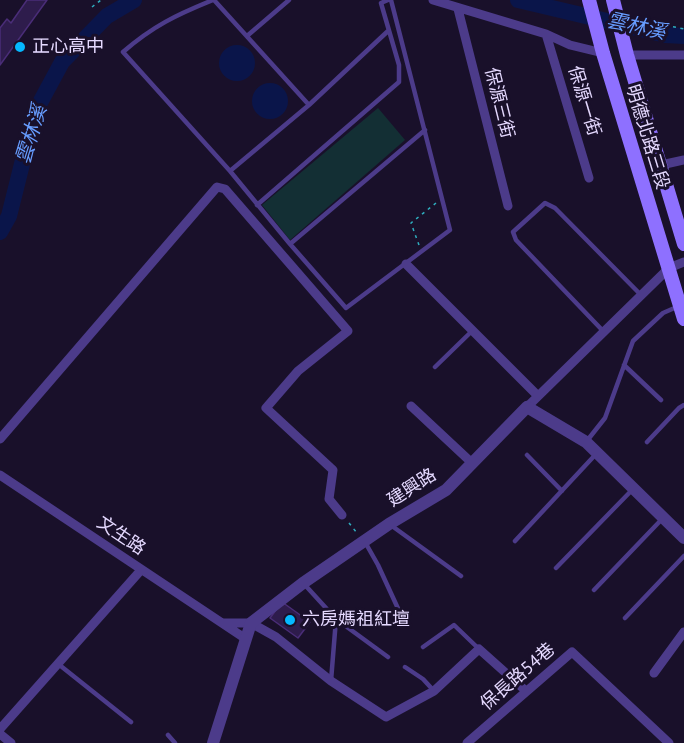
<!DOCTYPE html>
<meta charset="utf-8">
<style>
body{margin:0}
canvas{display:block;background:#19102a}
</style>
<canvas width="684" height="743"></canvas>
<script>
const g = document.querySelector('canvas').getContext('2d');
g.lineJoin = 'round';
function fill(path, color) { g.fillStyle = color; g.fill(path, 'evenodd'); }
function strokePath(path, color, width, dash) { g.strokeStyle = color; g.lineWidth = width; g.lineCap = dash ? 'butt' : 'round'; g.setLineDash(dash || []); g.stroke(path); }
function write(font, color, halo, rows, align = 'center') {
  g.font = font + ' "PT Sans","Noto Sans TC",sans-serif'; g.lineWidth = 6; g.setLineDash([]); g.textBaseline = 'middle'; g.strokeStyle = halo; g.fillStyle = color; for (const [text, x, y, turn = 0] of rows) {
    g.save(); g.translate(x, y); g.rotate((+turn || 0) * Math.PI / 180); g.textAlign = isNaN(turn) ? turn : align; if (halo) g.strokeText(text, 0, 0); g.fillText(text, 0, 0); g.restore();
  }
}
fill(new Path2D(`
 M378,108L405,140L290,240L262,205Z`), '#132f34');
fill(new Path2D(`
 M219 63a18 18 0 1 1 36 0a18 18 0 1 1-36 0Z
 M252 101a18 18 0 1 1 36 0a18 18 0 1 1-36 0Z`), '#0a154a');
strokePath(new Path2D(`
 M518,0L666,35L684,36
 M0,232L9,216L35,112L62,62L107,16L134,0`), '#0a154a', 16);
const building = new Path2D(`
 M27,0H47L0,65V28L7,19L11,23Z
 M282,602L310,622L298,638L270,618Z`);
fill(building, '#2e1c4c');
strokePath(building, '#4a2d78', 1.5);
strokePath(new Path2D(`
 M92,7L101,0
 M651,22L684,29
 M419,245L411,223L436,203
 M349,523L357,533`), '#2eadbe', 1.5, [3, 4.5]);
strokePath(new Path2D(`
 M213,0C176,15 153,26 123,52L230,171L290,244
 M214,0L309,105L388,31
 M391,0L450,230L346,308L290,244L425,130
 M247,36L289,0
 M230,171L309,105
 M257,205L399,82V65L381,3L388,0
 M604,332L516,240L513,232L545,203L555,208L641,295
 M624,365L661,400
 M435,367L472,331
 M586,442L605,418L633,341L663,313L679,306
 M647,442L679,408L684,405
 M527,455L562,491
 M392,526L461,576
 M515,541L596,454
 M365,542L378,565L401,615
 M556,568L632,490
 M305,585L336,619L331,681
 M594,590L663,518
 M625,618L684,556
 M336,619L388,657
 M423,647L454,625L479,649
 M57,663L131,722
 M405,667L423,679L434,691
 M168,735L175,743`), '#4c3b8a', 4.5);
strokePath(new Path2D(`
 M433,0L546,34L570,45L603,53
 M458,9L508,206
 M546,34L589,178
 M627,55H684
 M661,165L684,160
 M406,264L538,396
 M411,406L472,463
 M527,407L669,268L684,262
 M0,439L217,187L225,189L348,331L298,371L266,408L333,470L329,499L342,515
 M0,475L246,639
 M224,623H251L276,637L331,681L386,717L434,691L479,649L526,691
 M654,673L684,632
 M0,729L141,570
 M0,734L11,743
 M467,743L572,652L669,743`), '#4c3b8a', 9);
strokePath(new Path2D(`
 M213,743L251,623L303,583L389,524L446,490L527,407L586,442L684,538`), '#4c3b8a', 12);
strokePath(new Path2D(`
 M589,0L603,53L684,319
 M613,0L627,55L684,244`), '#8e70ff', 14);
for (const [x, y, r, color] of [
 [20,47,6,"#05b8ff"],
 [290,620,6,"#05b8ff"]
]) { const dot = new Path2D(); dot.arc(x, y, r, 0, 2 * Math.PI); g.fillStyle = color; g.fill(dot); strokePath(dot, '#19102a', 2); }
write('18px', '#e5d9ff', '#19102a', [
 ["正心高中",32,47],
 ["六房媽祖紅壇",302,620]
], 'left');
write('18px', '#e5d9ff', '#19102a', [
 ["保源一街",584,101,73],
 ["保源三街",499,103,76],
 ["明德北路三段",647,137,73],
 ["建興路",412,488,-33],
 ["文生路",121,536,34],
 ["保長路54巷",518,677,-41]
]);
write('italic 20px', '#679dff', '#19102a', [
 ["雲林溪",636,27,12],
 ["雲林溪",32,135,-73]
]);
</script>
